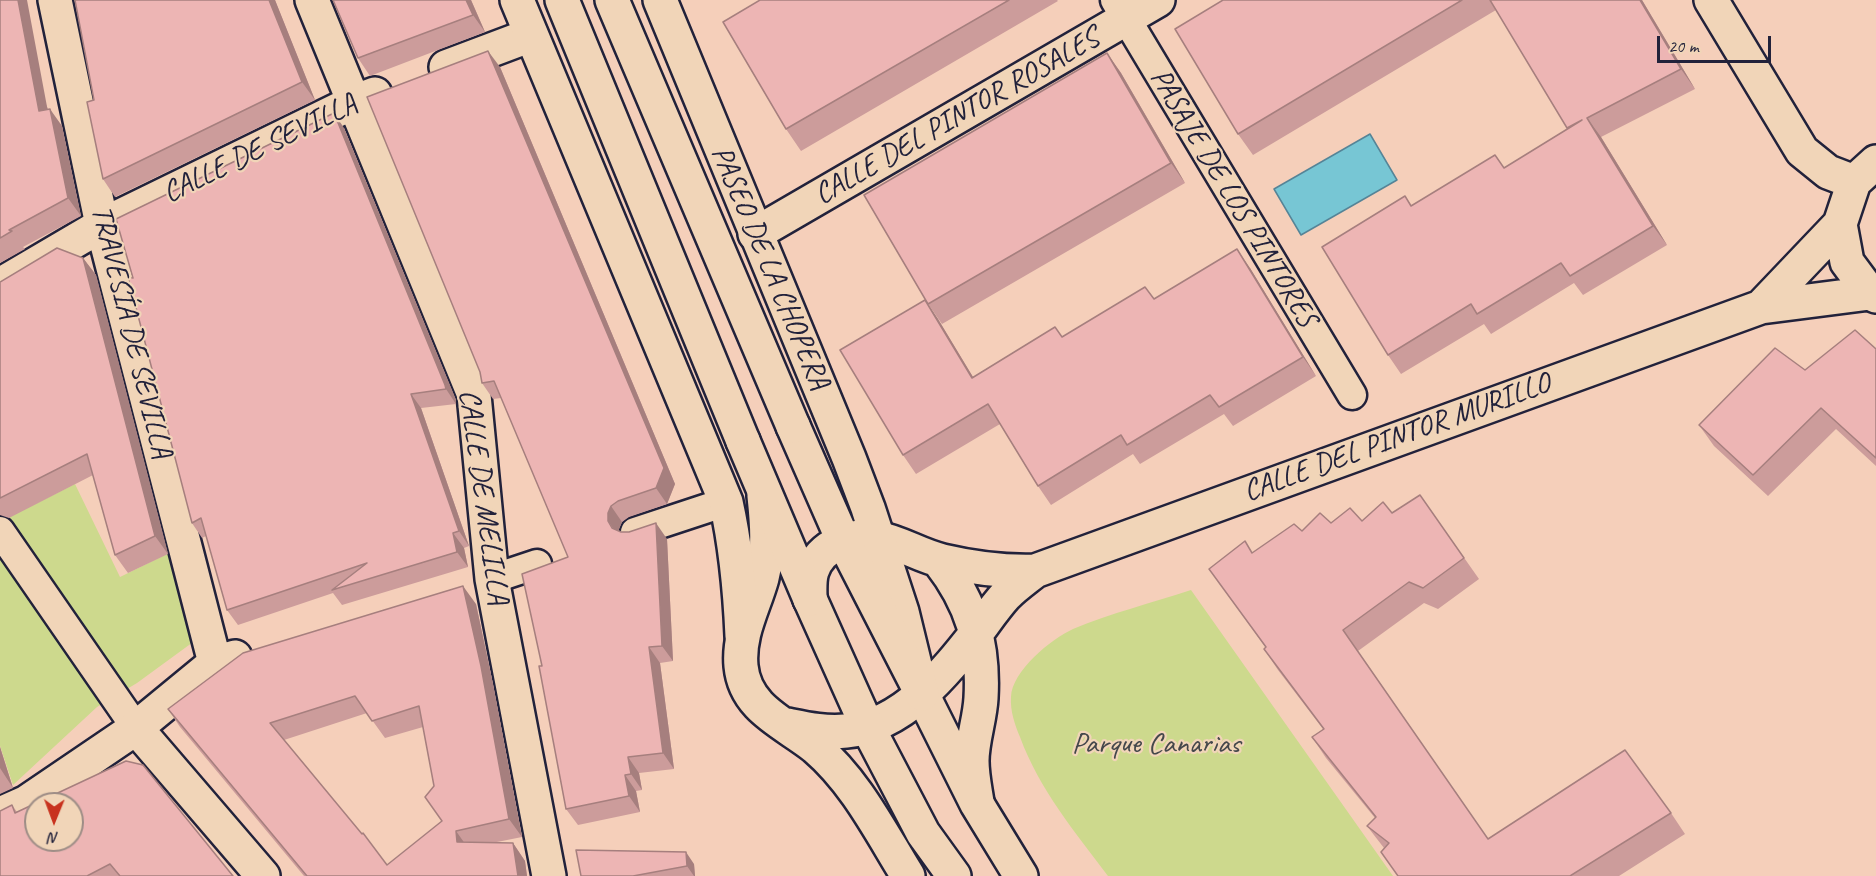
<!DOCTYPE html>
<meta charset="utf-8">
<style>
body{margin:0}
#map{position:relative;width:1876px;height:876px;overflow:hidden;background:#f5cfba;font-family:Caveat,sans-serif}
canvas{display:block}
.north{position:absolute;left:24px;top:792px;width:60px;height:60px;box-sizing:border-box;background:#f1d5b8;border:2px solid #9e8d86;border-radius:50%;rotate:181deg;font-size:16px;font-weight:700;line-height:24px;text-align:center;color:#22223b}
.north::after{content:'';display:block;margin:auto;width:21px;height:27px;background:#c8321e;clip-path:polygon(50% 0,100% 100%,50% 72%,0 100%)}
.scale{position:absolute;left:1657px;top:36px;width:114px;height:27px;box-sizing:border-box;border:3px solid #22223b;border-top:0;padding-left:8px;font-size:18px;line-height:21px;white-space:nowrap;color:#22223b;-webkit-text-stroke:4px #f1d5b8;paint-order:stroke}
</style>
<div id="map">
<canvas width="1876" height="876"></canvas>
<div class="north">N</div>
<div class="scale">20 m</div>
</div>
<script>
const g = document.querySelector('canvas').getContext('2d');
g.lineJoin = 'round';
function fill(path, color) { g.fillStyle = color; g.fill(path, 'evenodd'); }
function strokePath(path, color, width, dash) { g.strokeStyle = color; g.lineWidth = width; g.lineCap = dash ? 'butt' : 'round'; g.setLineDash(dash || []); g.stroke(path); }
function write(font, color, halo, rows, align = 'center') {
  g.font = font + ' Caveat,sans-serif'; g.lineWidth = 4.5; g.setLineDash([]); g.textBaseline = 'middle'; g.strokeStyle = halo; g.fillStyle = color; for (const [text, x, y, turn = 0] of rows) {
    g.save(); g.translate(x, y); g.rotate((+turn || 0) * Math.PI / 180); g.textAlign = isNaN(turn) ? turn : align; if (halo) g.strokeText(text, 0, 0); g.fillText(text, 0, 0); g.restore();
  }
}
fill(new Path2D(`
 M75,484L120,577L175,550L200,637L137,683L97,707L13,785L0,746V528L11,516Z
 M1191,590L1393,876H1108C1075,832 1039,789 1020,737C1015,725 1010,711 1011,697C1012,671 1051,639 1073,629C1111,613 1152,603 1191,590Z`), '#cdd98d');
const water = new Path2D(`
 M1370,134L1397,180L1301,235L1274,189Z`);
fill(water, '#77c6d4');
strokePath(water, '#558497', 1.5);
const pedestrian = new Path2D(`
 M1115,0L1352,395
 M0,531L136,728
 M635,532L726,502
 M492,579L537,564`);
const minor = new Path2D(`
 M55,0L102,225L215,663
 M312,0L474,395L492,579L549,876
 M1711,0L1802,151L1828,172L1854,182
 M446,67L531,35
 M1876,162L1854,182L1840,224L1847,262L1870,293L1876,296
 M755,234L1158,0
 M0,285L102,225L354,102L375,94
 M1761,307L1840,224
 M764,496C767,524 769,550 762,578C754,607 738,634 741,666C745,709 785,723 815,747C856,782 880,831 908,876
 M939,561C972,603 984,644 981,698C980,719 972,740 972,761C972,775 975,789 977,802
 M810,599C810,590 809,580 812,571C821,545 852,533 877,538C900,542 920,556 943,561C973,568 1003,572 1035,571L1761,307L1870,293
 M787,725C807,729 825,733 846,731C903,726 945,673 978,631C987,619 996,606 1006,595C1015,586 1025,579 1035,571
 M136,728L263,876
 M0,814L27,802L136,728L215,663L235,657`);
const secondary = new Path2D(`
 M517,0L726,502C736,547 740,590 742,636
 M660,0L849,458L868,508L902,612L922,694L977,804L1021,876
 M810,599L867,726L923,833L954,876`);
const primary = new Path2D(`
 M793,426L843,540L922,694
 M743,441L810,599`);
const motorway = new Path2D(`
 M562,0L743,441
 M612,0L793,426`);
strokePath(pedestrian, '#22223b', 33);
strokePath(minor, '#22223b', 38);
strokePath(secondary, '#22223b', 38);
strokePath(primary, '#22223b', 38);
strokePath(motorway, '#22223b', 38);
strokePath(pedestrian, '#f1d5b8', 28);
strokePath(minor, '#f1d5b8', 33);
strokePath(secondary, '#f1d5b8', 33);
strokePath(primary, '#f1d5b8', 33);
strokePath(motorway, '#f1d5b8', 33);
fill(new Path2D(`
 M0,0L48,109L62,126L81,216L23,247L25,249L0,263Z
 M275,0L315,100L115,197L103,179L94,100Z
 M471,0L485,32L370,76L358,58Z
 M760,0H1057L1058,1L801,151L786,129Z
 M1223,0H1642L1695,89L1601,137L1667,245L1583,295L1574,283L1491,334L1484,324L1401,374L1388,355L1405,196L1412,206L1504,168L1568,129L1496,10L1253,155L1238,134Z
 M1107,53L1121,73L1185,183L942,324L928,304Z
 M500,67L675,484L667,504L629,517L622,522L619,529V531L621,532L667,539L673,661L660,663L674,769L639,773L642,790L636,791L640,812L578,825L566,809L542,666L568,557L501,398L493,399L482,383Z
 M344,128L456,400V404L421,408L469,546L464,548L468,567L342,605L333,593L238,625L227,610L206,536L202,538L192,523L133,278Z
 M83,258L96,275L168,554L128,573L115,555L93,475L9,518L0,515V282Z
 M1250,268L1316,376L1233,426L1224,414L1140,464L1133,454L1051,505L1038,486L1000,424L916,474L903,455L925,300L938,319L973,377L1055,327L1062,337L1154,299Z
 M1876,349V466L1836,429L1768,496L1714,446L1699,425L1805,370Z
 M1420,495L1479,579L1438,609L1424,603L1358,651L1488,839L1671,813L1685,834L1619,876H1398L1384,848L1367,826L1375,818L1326,758L1312,737L1323,729L1278,670L1264,649L1266,648L1209,569L1253,553L1302,531L1331,523L1362,521L1392,513Z
 M476,604L493,684L522,837L492,843H513L525,861L527,876H304L180,727L168,709ZM367,713L385,738L423,727L434,786L442,821L387,865L284,740Z
 M0,747L13,788L0,794Z
 M12,805L17,812L233,876H0Z
 M694,864L695,876H581Z`), '#cc9c9b');
fill(new Path2D(`
 M18,0H27L51,128L39,111Z
 M269,0H275L315,100L302,82Z
 M466,0H471L485,32L473,15Z
 M1640,0H1642L1695,89L1681,69Z
 M488,51L500,67L675,484L667,504L656,488Z
 M1107,53L1121,73L1185,183L1171,163Z
 M50,109L62,126L81,216L68,198Z
 M334,113L344,128L456,400V404L446,389Z
 M1587,118L1601,137L1667,245L1653,226Z
 M1237,249L1250,268L1316,376L1303,357Z
 M83,258L96,275L168,554L155,536Z
 M925,300L938,319L985,397L972,378Z
 M411,394L421,408L469,546L459,531Z
 M611,506L622,522L619,529V537L624,544L608,521V513Z
 M656,523L667,539L673,661L662,646Z
 M453,533L464,548L468,567L457,552Z
 M463,586L476,604L493,684L522,837L509,819Z
 M649,647L660,663L674,769L663,753Z
 M0,747L13,788L0,768Z
 M628,757L639,773L642,790L631,774Z
 M625,775L636,791L640,812L629,796Z
 M456,831L468,848L457,842Z
 M513,843L525,861L527,876H518Z
 M686,852L694,864L695,876H694L687,866Z`), '#a67f7e');
const building = new Path2D(`
 M0,0H18L39,111L50,109L68,198L9,230L12,231L0,238Z
 M75,0H269L302,82L103,179L87,102L94,100Z
 M333,0H466L473,15L358,58Z
 M760,0H1009L786,129L723,22Z
 M1223,0H1462L1238,134L1175,29Z
 M1490,0H1640L1681,69L1587,118L1653,226L1570,276L1561,263L1477,314L1471,304L1388,355L1322,247L1405,196L1411,206L1495,155L1504,168L1582,120L1567,128Z
 M488,51L664,468L656,488L618,501L611,506L608,513V521L612,528L621,532H629L656,523L662,646L649,647L663,753L628,757L631,774L625,775L629,796L566,809L539,666H542L522,574L568,557L494,381L482,383L480,372L367,97Z
 M1107,53L1171,163L928,304L864,195Z
 M334,113L445,385L446,389L411,394L459,531L453,533L457,552L332,590L367,563L227,610L201,518L192,523L128,277L133,278L116,219Z
 M57,248L83,258L155,536L115,555L87,454L0,498V282Z
 M1237,249L1303,357L1219,407L1210,395L1127,445L1121,435L1038,486L988,404L903,455L840,350L925,300L972,378L1055,327L1062,337L1145,287L1154,299Z
 M1855,330L1876,349V458L1821,408L1753,475L1699,425L1775,348L1805,370Z
 M1420,495L1464,558L1423,588L1409,582L1343,630L1488,839L1625,750L1671,813L1570,876H1398L1381,852L1389,843L1367,826L1376,817L1312,737L1324,729L1264,649L1266,647L1209,569L1245,541L1252,553L1294,524L1302,531L1320,513L1331,523L1350,508L1362,521L1383,502L1392,513Z
 M463,586L481,666L509,819L456,831L457,842L513,843L518,876H307L168,709L243,653ZM355,696L372,721L419,706L434,786L425,797L442,821L387,865L363,833L362,834L270,723Z
 M126,761L143,765L233,876H120L110,864L87,876H0V811L12,805L15,813ZM36,804H72V840H36Z
 M576,850L686,852L687,866L633,876H581Z`);
fill(building, '#edb5b4');
strokePath(building, '#a67f7e', 1.5);
write('30px', '#22223b', '#f1d5b8', [
 ["CALLE DEL PINTOR ROSALES",957,117,-30],
 ["CALLE DE SEVILLA",260,149,-26],
 ["PASAJE DE LOS PINTORES",1233,198,59],
 ["PASEO DE LA CHOPERA",770,268,67],
 ["TRAVESÍA DE SEVILLA",131,332,76],
 ["CALLE DEL PINTOR MURILLO",1397,438,-20],
 ["CALLE DE MELILLA",483,497,82]
]);
write('30px', '#44474b', '#f1d5b8', [
 ["Parque Canarias",1156,744]
]);
</script>
